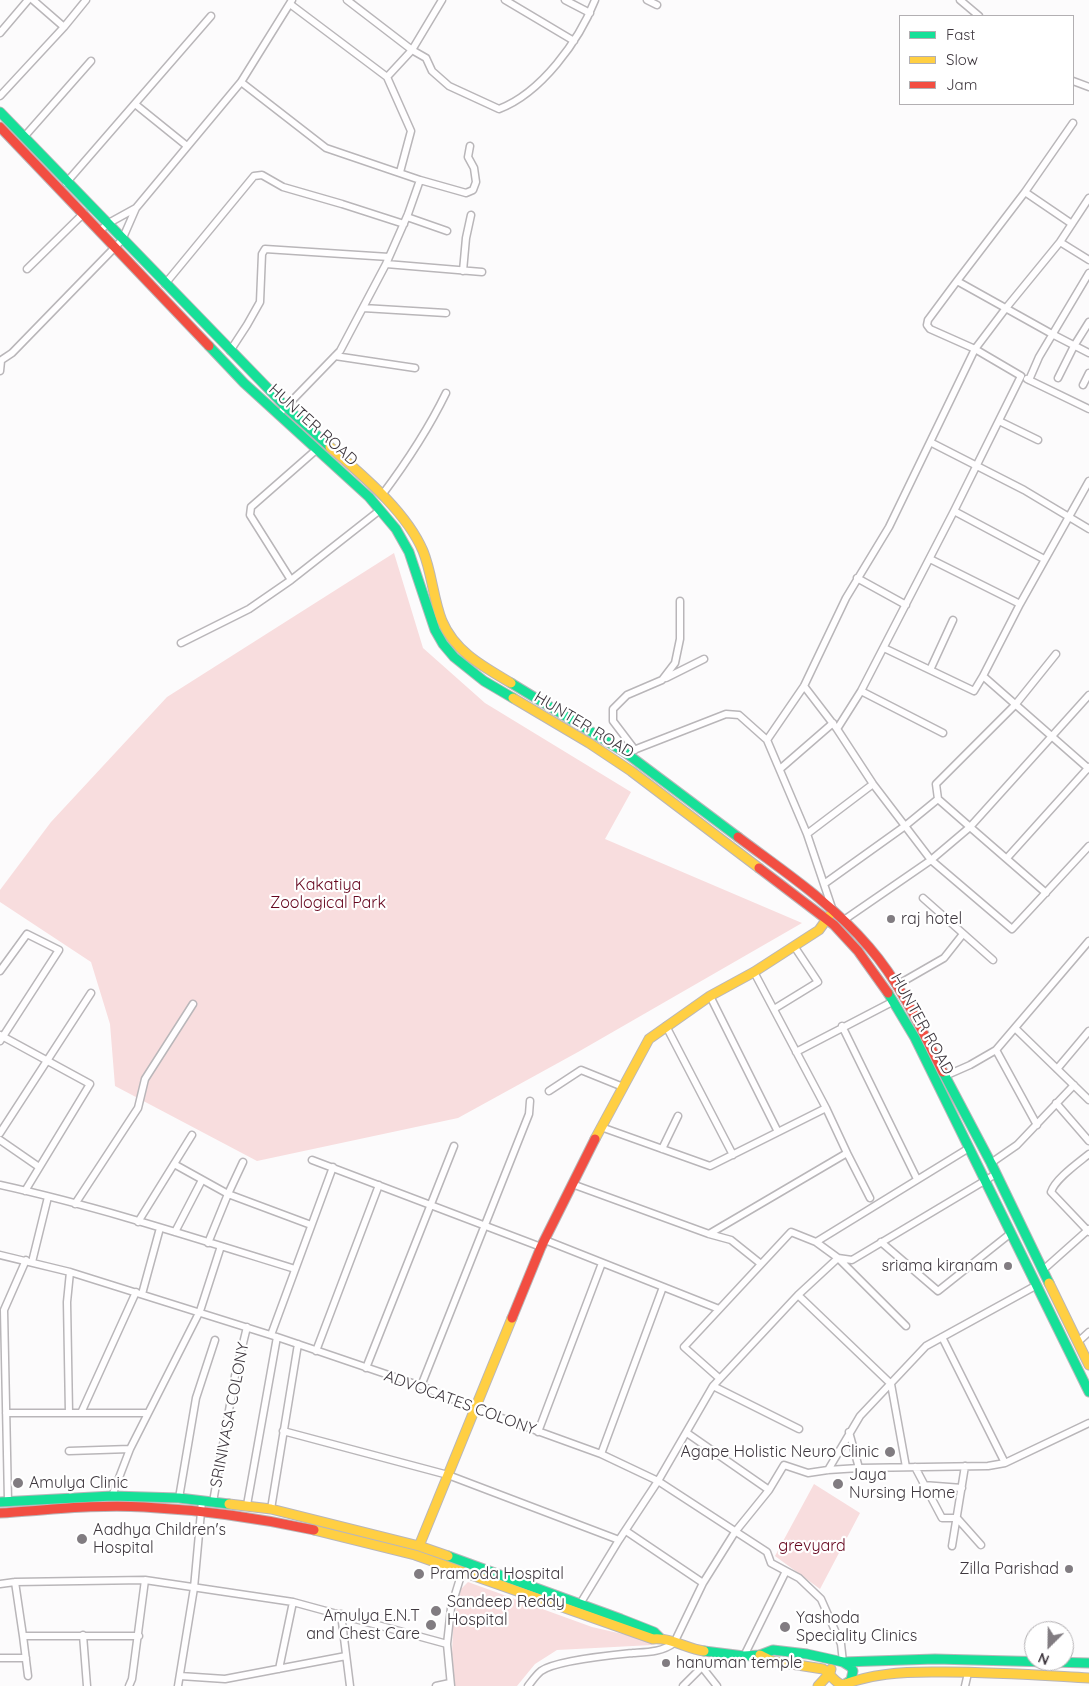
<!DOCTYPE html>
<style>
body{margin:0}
#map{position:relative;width:1089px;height:1686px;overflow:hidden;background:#fcfbfc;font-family:Quicksand,sans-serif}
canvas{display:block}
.legend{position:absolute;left:899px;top:15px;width:175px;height:90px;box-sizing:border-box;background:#fff;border:1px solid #b2afb2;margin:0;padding:6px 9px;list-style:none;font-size:15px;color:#3f383f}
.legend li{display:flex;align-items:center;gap:10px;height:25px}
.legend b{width:25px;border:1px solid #b2afb2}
.north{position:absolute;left:1024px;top:1621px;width:50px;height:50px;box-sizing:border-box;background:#fff;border:1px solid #b2afb2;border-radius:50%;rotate:203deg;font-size:14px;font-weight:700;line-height:20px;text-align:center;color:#3f383f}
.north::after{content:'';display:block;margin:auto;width:18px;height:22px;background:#817c81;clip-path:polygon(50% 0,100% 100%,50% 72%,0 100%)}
</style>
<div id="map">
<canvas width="1089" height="1686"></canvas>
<ul class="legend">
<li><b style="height:6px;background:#16e098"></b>Fast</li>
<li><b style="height:6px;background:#ffcf43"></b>Slow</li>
<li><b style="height:6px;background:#f24e42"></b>Jam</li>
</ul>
<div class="north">N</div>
</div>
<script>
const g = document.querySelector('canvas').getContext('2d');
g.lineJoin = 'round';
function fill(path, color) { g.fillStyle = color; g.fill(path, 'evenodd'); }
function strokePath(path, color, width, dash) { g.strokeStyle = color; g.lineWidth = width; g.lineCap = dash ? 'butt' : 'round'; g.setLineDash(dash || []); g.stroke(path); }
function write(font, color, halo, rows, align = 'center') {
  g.font = font + ' Quicksand,sans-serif'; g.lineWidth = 4.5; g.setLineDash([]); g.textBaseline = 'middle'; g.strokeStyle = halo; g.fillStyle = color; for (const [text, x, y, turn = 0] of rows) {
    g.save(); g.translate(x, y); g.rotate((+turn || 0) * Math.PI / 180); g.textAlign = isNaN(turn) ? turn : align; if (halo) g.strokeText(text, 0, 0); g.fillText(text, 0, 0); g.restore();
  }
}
fill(new Path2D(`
 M394,553L423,648L485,703L631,792L605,839L802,923L578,1052L458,1118L257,1161L115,1086L110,1024L91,962L0,902V890L51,822L167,697Z
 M814,1484L860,1513L820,1589L775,1556Z
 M468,1582L592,1627L653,1641L652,1645L557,1650L535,1664L517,1686H455L452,1654L453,1626L460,1590Z`), '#f8ddde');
const street = new Path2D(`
 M33,0L64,27L86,0
 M347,0L412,50L426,58L432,71L449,86L499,109C541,93 579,41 595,0
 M505,0L574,41
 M565,0L590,13
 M647,0L657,5
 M960,0L979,16
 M290,4L387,77
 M0,33L28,0
 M1073,81L1089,87
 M241,82L326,148L420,180
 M0,96L64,27
 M135,104L187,146
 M24,137L91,61
 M400,172L411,131L387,77L412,50L442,0
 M66,183L211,16
 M1025,192L1073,123
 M407,217L447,231
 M1072,224L1025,192L957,281L1052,334L1089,353
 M100,231L107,224L136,208
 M1060,242L1089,260
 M386,264L482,272
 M27,269L84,213
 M463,271L466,238L471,215
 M165,284L254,176L262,175L283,187L342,204L404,224
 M363,308L446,313
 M230,351L247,325L260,302L262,254L265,249L389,257
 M335,356L415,368
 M0,361L12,353L122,240L136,208L241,82L292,0
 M0,371L1,361
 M1058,378L1074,346L1089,322
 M1027,379L1089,409
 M1029,380L1039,357L1089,273
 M1083,385L1089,373
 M278,415L340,351L386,264L408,214L420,180L466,193L473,190L476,182L474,168L468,157L470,146
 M999,421L1038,440
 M930,442L1024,490L1089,529
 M1089,481L1020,604L983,676L1089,769
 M382,495C406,463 428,430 446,393
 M954,511L1044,559
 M930,559L1020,604
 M857,578L906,605
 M291,580L250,515L251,507L316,450
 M181,643L249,609L291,580L380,510
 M884,648L974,691L983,676
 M930,670L953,620
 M666,678L704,659
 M804,686L837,729L873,784L931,860L1012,929L1089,846
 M861,691L943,733
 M837,729L861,691L954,511L1021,376L975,349L930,329L927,325L928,320L957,281
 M767,740L804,686L846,598L889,527L975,349L1006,308L1060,242L1089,198
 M635,750L613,721V709L627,695L662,680L675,663L680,639V601
 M626,753L726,714L739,715L767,740L807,834L832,908
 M780,769L833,723
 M938,799L936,784L1015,705L1056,654
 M807,834L873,784
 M1007,858L1089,767
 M824,884L905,826L938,799L970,827L931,860L844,920
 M1046,893L970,827L1089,695
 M923,898L993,960
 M0,971L27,934L59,950L0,1041
 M897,985L944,958L963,934
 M710,996L778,1132
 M774,1009L818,982L794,946
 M666,1026L733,1155
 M842,1026L917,1179
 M1015,1028L1089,1100
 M0,1035L90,1084L25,1191
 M996,1050L1037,1125
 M796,1052L894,1001
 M1057,1069L1089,1031
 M945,1076L970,1065L996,1050L1089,941
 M549,1091L581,1070L623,1087
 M1056,1103L1089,1141
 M601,1127L710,1166L826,1108
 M0,1133L91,993
 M0,1140L39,1167
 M662,1149L678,1116
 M847,1153L870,1198
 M1089,1154C1078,1163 1055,1179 1051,1192L1089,1232
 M312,1160L541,1247
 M991,1163L1017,1145L1074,1085
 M174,1164L228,1194L311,1225
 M572,1184L709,1234L731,1240L761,1264
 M0,1185C100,1207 198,1239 295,1269
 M75,1204L138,1108L145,1079L193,1004
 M138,1222L192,1135
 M175,1232L202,1180
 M709,1234L847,1153L826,1108L754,972
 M545,1240L719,1309
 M816,1242L969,1148
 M881,1242L938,1291L1011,1233
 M208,1243L228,1194L243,1162
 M0,1255L70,1272L277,1337L421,1386L474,1408L601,1454L658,1481L767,1552L771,1563L799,1578L821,1599L841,1644L843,1662
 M32,1262L48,1197
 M1043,1270L1089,1229
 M142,1294L160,1228
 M798,1295L891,1384L906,1467
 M271,1335L333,1167
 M942,1337L1005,1463
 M1078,1342L1089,1332
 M316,1351L379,1185
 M366,1368L454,1146
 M719,1378L684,1347L791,1232L816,1242L838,1258L906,1326
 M421,1386L529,1114L530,1101
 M713,1386L799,1429
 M6,1413H147
 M69,1413L67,1302L70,1272
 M81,1413L136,1292
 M283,1431L448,1475L619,1540
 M538,1432L602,1263
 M849,1432L859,1468
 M687,1433L769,1490
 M69,1451L130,1449
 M601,1454L663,1287
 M915,1467L942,1518H957L981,1545
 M828,1470L860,1416L926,1346L1037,1285
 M923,1485L962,1488
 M112,1496L130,1449L200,1311L221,1246
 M179,1498L196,1398L215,1340
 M8,1501L4,1310L26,1260
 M213,1502L235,1376L247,1327
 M247,1505L277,1337
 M271,1509L298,1344
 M626,1531L703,1583
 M952,1546L965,1466
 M15,1582L23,1636H139
 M0,1584L15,1582L145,1580L293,1602L447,1644
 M580,1604L619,1540L658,1481L713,1386L798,1295L838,1258L852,1260L996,1174
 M341,1614L350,1686
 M83,1635L87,1686
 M23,1636L28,1676
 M744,1656L786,1571
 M0,1658H26
 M279,1669L293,1602
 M180,1676L225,1679L346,1656
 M129,1686L132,1679L145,1580
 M178,1686L194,1588L202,1501
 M436,1686L450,1683
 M451,1686L447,1644L451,1608L462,1572
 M528,1686C532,1681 536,1675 541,1671C557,1660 613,1655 633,1653C648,1652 662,1652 674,1643L703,1583L735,1532L769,1490L784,1465L808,1473L828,1470L859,1468L988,1466L1005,1463L1089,1423
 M683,1686L702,1667L717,1686
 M965,1686L968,1673`);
const fast = new Path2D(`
 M0,112L286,407L330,447
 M209,346L244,383L369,497L396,529L409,552L435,630L443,644L454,657L484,681L513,698
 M511,683L626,753L738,837
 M888,993L915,1038L1089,1392
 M943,1072L991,1163L1049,1283
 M0,1502L112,1496L179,1498L229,1504
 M448,1556L621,1619L654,1632L660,1638
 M704,1651L744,1656L760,1655L773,1650L807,1654L843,1662L851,1667L853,1671L851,1680L843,1686
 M843,1662L935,1659L1089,1663`);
const slow = new Path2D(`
 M330,447C362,475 406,511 423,551C432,573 433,598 442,621C455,652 484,667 511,683
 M513,698L589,743L631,771L759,868
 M595,1139L649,1039L710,996L754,972L819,930L829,916
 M1049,1283L1089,1365
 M229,1504L271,1509L419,1546L448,1556
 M314,1530L415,1555L653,1639C670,1637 687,1649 704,1651
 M419,1546L512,1318
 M760,1655L772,1661L823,1669C831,1674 833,1681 842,1685C871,1674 901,1672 932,1672C984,1671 1037,1675 1089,1678
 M818,1686L830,1673L831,1669`);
const jam = new Path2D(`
 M0,127L209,346
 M738,837C783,871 832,903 869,947C901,984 921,1028 943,1072
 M759,868L834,925L858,951L888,993
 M512,1318L541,1247L595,1139
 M0,1513C48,1510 97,1504 144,1507C201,1510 259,1518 314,1530`);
strokePath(street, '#b9b6b9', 9);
strokePath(fast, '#b9b6b9', 11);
strokePath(slow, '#b9b6b9', 11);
strokePath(jam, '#b9b6b9', 11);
strokePath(street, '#fffeff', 6);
strokePath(fast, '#16e098', 9);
strokePath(slow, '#ffcf43', 9);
strokePath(jam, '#f24e42', 9);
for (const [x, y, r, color] of [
 [891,919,5,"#817c81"],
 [1008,1266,5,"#817c81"],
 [890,1452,6,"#817c81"],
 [18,1483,6,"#817c81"],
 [838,1484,6,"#817c81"],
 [82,1539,6,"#817c81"],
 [1069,1569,5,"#817c81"],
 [419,1574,6,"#817c81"],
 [436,1611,6,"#817c81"],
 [431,1625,6,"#817c81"],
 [785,1627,6,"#817c81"],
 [666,1663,5,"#817c81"]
]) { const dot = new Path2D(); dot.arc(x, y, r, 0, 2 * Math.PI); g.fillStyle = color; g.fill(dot); strokePath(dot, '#fff', 2); }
write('16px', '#3f383f', '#fff', [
 ["HUNTER ROAD",313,425,42],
 ["HUNTER ROAD",584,725,31],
 ["HUNTER ROAD",922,1024,61],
 ["ADVOCATES COLONY",460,1403,20],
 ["SRINIVASA COLONY",230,1415,-79]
]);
write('16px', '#65061e', '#fff', [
 ["Kakatiya",328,885],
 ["Zoological Park",328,903],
 ["grevyard",812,1546]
]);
write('16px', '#3f383f', '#fff', [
 ["raj hotel",901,919],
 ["sriama kiranam",998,1266,"right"],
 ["Agape Holistic Neuro Clinic",879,1452,"right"],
 ["Jaya",849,1475],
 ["Nursing Home",849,1493],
 ["Amulya Clinic",29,1483],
 ["Aadhya Children's",93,1530],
 ["Hospital",93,1548],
 ["Zilla Parishad",1059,1569,"right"],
 ["Pramoda Hospital",430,1574],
 ["Sandeep Reddy",447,1602],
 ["Hospital",447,1620],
 ["Amulya E.N.T",420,1616,"right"],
 ["and Chest Care",420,1634,"right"],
 ["Yashoda",796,1618],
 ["Speciality Clinics",796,1636],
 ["hanuman temple",676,1663]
], 'left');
</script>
